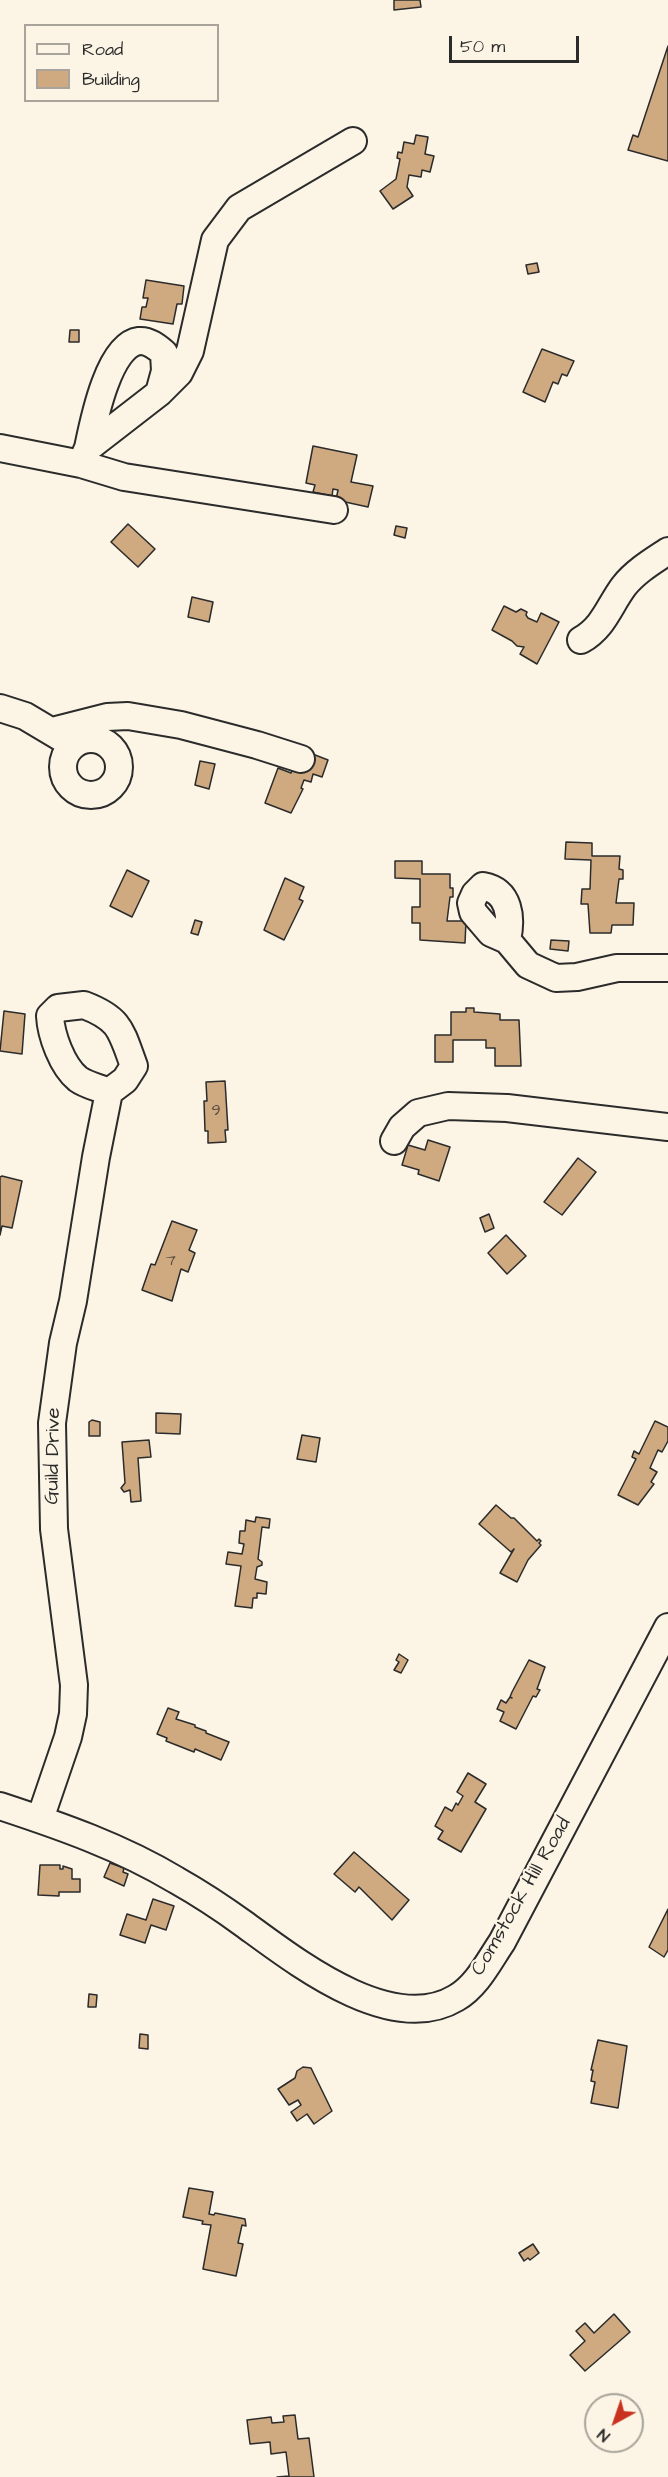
<!DOCTYPE html>
<style>
body{margin:0}
#map{position:relative;width:668px;height:2477px;overflow:hidden;background:#fcf5e5;font-family:"Architects Daughter",sans-serif}
canvas{display:block}
.legend{position:absolute;left:24px;top:24px;width:195px;height:78px;box-sizing:border-box;background:#fcf5e5;border:2px solid #a8a49b;margin:0;padding:8px 10px;list-style:none;font-size:18px;color:#2b2b2b}
.legend li{display:flex;align-items:center;gap:12px;height:30px}
.legend b{width:30px;border:2px solid #a8a49b}
.north{position:absolute;left:584px;top:2393px;width:60px;height:60px;box-sizing:border-box;background:#fcf5e5;border:2px solid #a8a49b;border-radius:50%;rotate:220deg;font-size:16px;font-weight:700;line-height:24px;text-align:center;color:#2b2b2b}
.north::after{content:'';display:block;margin:auto;width:21px;height:27px;background:#c8321e;clip-path:polygon(50% 0,100% 100%,50% 72%,0 100%)}
.scale{position:absolute;left:449px;top:36px;width:130px;height:27px;box-sizing:border-box;border:3px solid #2b2b2b;border-top:0;padding-left:8px;font-size:18px;line-height:21px;white-space:nowrap;color:#2b2b2b;-webkit-text-stroke:4px #fcf5e5;paint-order:stroke}
</style>
<div id="map">
<canvas width="668" height="2477"></canvas>
<ul class="legend">
<li><b style="height:8px;background:#fcf5e5"></b>Road</li>
<li><b style="height:16px;background:#cfaa81"></b>Building</li>
</ul>
<div class="north">N</div>
<div class="scale">50 m</div>
</div>
<script>
const g = document.querySelector('canvas').getContext('2d');
g.lineJoin = 'round';
function fill(path, color) { g.fillStyle = color; g.fill(path, 'evenodd'); }
function strokePath(path, color, width, dash) { g.strokeStyle = color; g.lineWidth = width; g.lineCap = dash ? 'butt' : 'round'; g.setLineDash(dash || []); g.stroke(path); }
function write(font, color, halo, rows, align = 'center') {
  g.font = font + ' "Architects Daughter",sans-serif'; g.lineWidth = 4.5; g.setLineDash([]); g.textBaseline = 'middle'; g.strokeStyle = halo; g.fillStyle = color; for (const [text, x, y, turn = 0] of rows) {
    g.save(); g.translate(x, y); g.rotate((+turn || 0) * Math.PI / 180); g.textAlign = isNaN(turn) ? turn : align; if (halo) g.strokeText(text, 0, 0); g.fillText(text, 0, 0); g.restore();
  }
}
const building = new Path2D(`
 M394,0H420L421,7L394,10Z
 M668,46V161L628,150L633,135L638,137Z
 M416,135L428,137L425,154L434,156L430,172L422,170L421,177L409,175L407,187L413,196L393,209L380,191L396,179L400,159L397,158L398,152L402,153L404,142L414,144Z
 M537,263L539,272L528,274L526,265Z
 M146,280L184,286L182,304H177L173,324L140,319L142,307H146L148,298H143Z
 M70,330H79V342H69Z
 M542,349L574,361L567,376L562,374L558,384L553,382L545,402L523,392Z
 M313,446L357,455L351,482L373,486L368,507L336,500L338,490L333,489L332,496L313,492L315,485L306,483Z
 M128,524L155,549L138,567L111,542Z
 M396,526L407,528L405,538L394,535Z
 M192,597L213,602L209,622L188,617Z
 M504,606L516,612L521,609L527,612L526,615L528,618L537,622L541,613L559,622L537,664L520,654L524,647L517,646L512,641L492,630Z
 M310,753L328,760L322,777L313,774L311,782L304,780L301,788L303,789L291,813L265,803L278,768L291,773L294,765Z
 M200,761L215,764L209,789L195,785Z
 M566,842L592,843V856H620L619,869L623,870V879H619L616,903H634L633,925H612L611,933H590L588,904H581L582,889H590L591,860L565,859Z
 M395,861H422V874H450V888H453V897H450L447,921H466L465,943L420,940V923H412V907H420V879L395,878Z
 M127,870L149,881L132,917L110,906Z
 M285,878L304,887L299,899L303,901L284,940L264,930Z
 M195,920L202,922L198,935L191,933Z
 M551,940L569,941L568,951L550,949Z
 M466,1008H474V1012L500,1014V1020H519L521,1066H495V1048H486V1040H453V1062H435V1035H451V1012H466Z
 M4,1011L25,1014L22,1054L0,1051Z
 M225,1081L228,1130H225L226,1142L208,1143V1131H205L204,1101H207L206,1082Z
 M428,1140L450,1147L439,1181L418,1174L419,1170L402,1165L408,1145L425,1150Z
 M578,1158L596,1172L562,1215L544,1202Z
 M2,1176L22,1181L12,1228L2,1226L0,1235V1177Z
 M489,1214L494,1228L485,1232L480,1218Z
 M172,1221L197,1230L189,1250L195,1253L188,1272L181,1269L172,1301L142,1290L151,1264L155,1265Z
 M506,1235L526,1256L507,1274L488,1253Z
 M156,1413L181,1414L180,1434L156,1433Z
 M92,1420L100,1422V1436H89V1422Z
 M655,1421L668,1427V1441L662,1452L658,1450L650,1468L657,1472L651,1482L654,1484L638,1505L618,1495L636,1459L632,1457L634,1451L639,1454Z
 M302,1435L320,1438L316,1462L297,1459Z
 M149,1440L151,1457L138,1458L141,1501L131,1502L130,1490L124,1492L121,1488L125,1483L122,1442Z
 M496,1505L511,1518H514L537,1541L539,1539L541,1541L539,1543L541,1545L528,1560L517,1582L500,1573L514,1549L511,1552L479,1524Z
 M256,1517L270,1519L269,1528L262,1527L258,1559L262,1562V1565L257,1567L255,1579L267,1582L266,1594L257,1593V1598H253L252,1608L235,1606L241,1566L226,1564L228,1552L242,1554L244,1544L239,1543L240,1531H245L246,1520L255,1522Z
 M399,1654L408,1660L401,1673L394,1670L399,1662L396,1660Z
 M529,1660L545,1667L537,1689L540,1690L536,1697L533,1696L516,1729L500,1721L504,1712L497,1709L501,1700L506,1703L510,1697L512,1698L510,1697L512,1692Z
 M168,1708L179,1712L176,1719L195,1725V1727L206,1731V1733L229,1742L221,1760L195,1749L194,1752L166,1741L167,1738L157,1734Z
 M468,1773L486,1784L475,1802L486,1809L461,1852L438,1839L443,1831L435,1826L445,1807L452,1811L456,1803L458,1805L463,1796L457,1792Z
 M354,1852L409,1900L392,1920L359,1887L355,1892L334,1874Z
 M110,1863L124,1868L123,1872L128,1874L124,1886L104,1877Z
 M40,1865H60V1869H63V1866L72,1869V1879H80V1892H59V1896L38,1895Z
 M153,1899L174,1906L166,1930L151,1925L145,1943L120,1935L127,1914L146,1920Z
 M668,1909V1950L664,1957L649,1947Z
 M89,1994L97,1995L96,2007H88Z
 M140,2034L148,2035V2049L139,2048Z
 M598,2040L627,2046L618,2108L591,2103L595,2082L591,2081L593,2070H591Z
 M303,2067L311,2068L332,2111L314,2124L307,2114L297,2121L291,2112L301,2105L298,2100L289,2105L278,2089L295,2078L297,2071Z
 M189,2188L213,2192L209,2214L214,2215L215,2213L245,2219L246,2226L242,2225L238,2243L243,2244L236,2276L203,2269L211,2225L202,2224L203,2221L183,2217Z
 M533,2244L539,2253L530,2260L528,2258L524,2261L519,2253Z
 M614,2314L630,2332L585,2371L570,2355L585,2341L576,2331L585,2323L594,2333Z
 M295,2415L298,2439L309,2438L314,2477H277L289,2476L286,2452L271,2454L270,2442L250,2444L247,2420L271,2417L272,2423L284,2422L283,2416Z`);
fill(building, '#cfaa81');
strokePath(building, '#2b2b2b', 1.5);
const minor = new Path2D(`
 M0,448L81,464L124,477L334,510
 M88,448C93,424 108,345 139,341C149,340 158,348 164,353L165,371L159,393
 M81,464L88,448L159,393L179,373L190,351L215,240L239,208L353,141
 M581,640C604,627 609,606 624,586C636,571 653,561 668,551
 M0,708L25,716L67,741
 M52,731L107,717L128,716L181,725L257,745L301,759
 M63 767a28 28 0 1 1 56 0a28 28 0 1 1-56 0Z
 M507,940C512,918 510,891 483,886L475,894L471,903L473,912L491,933L507,940L528,965L556,978L577,977L617,968H668
 M84,1005C121,1019 121,1031 134,1066L125,1080L109,1092C100,1088 86,1085 78,1079C62,1066 51,1035 50,1016L58,1008Z
 M394,1141L402,1127L418,1113L448,1106L507,1108L668,1127
 M0,1806C61,1826 121,1847 176,1880C199,1893 222,1908 244,1924C295,1961 391,2037 456,1998C477,1986 489,1961 502,1942L668,1627
 M40,1819L68,1737L73,1714L74,1685L54,1529L52,1423L63,1343L73,1301L96,1157L109,1092`);
strokePath(minor, '#2b2b2b', 30);
strokePath(minor, '#fcf5e5', 26);
write('16px', '#544b40', null, [
 ["9",216,1112],
 ["7",171,1262]
]);
write('20px', '#2b2b2b', '#fcf5e5', [
 ["Guild Drive",54,1456,-89],
 ["Comstock Hill Road",522,1897,-60]
]);
</script>
